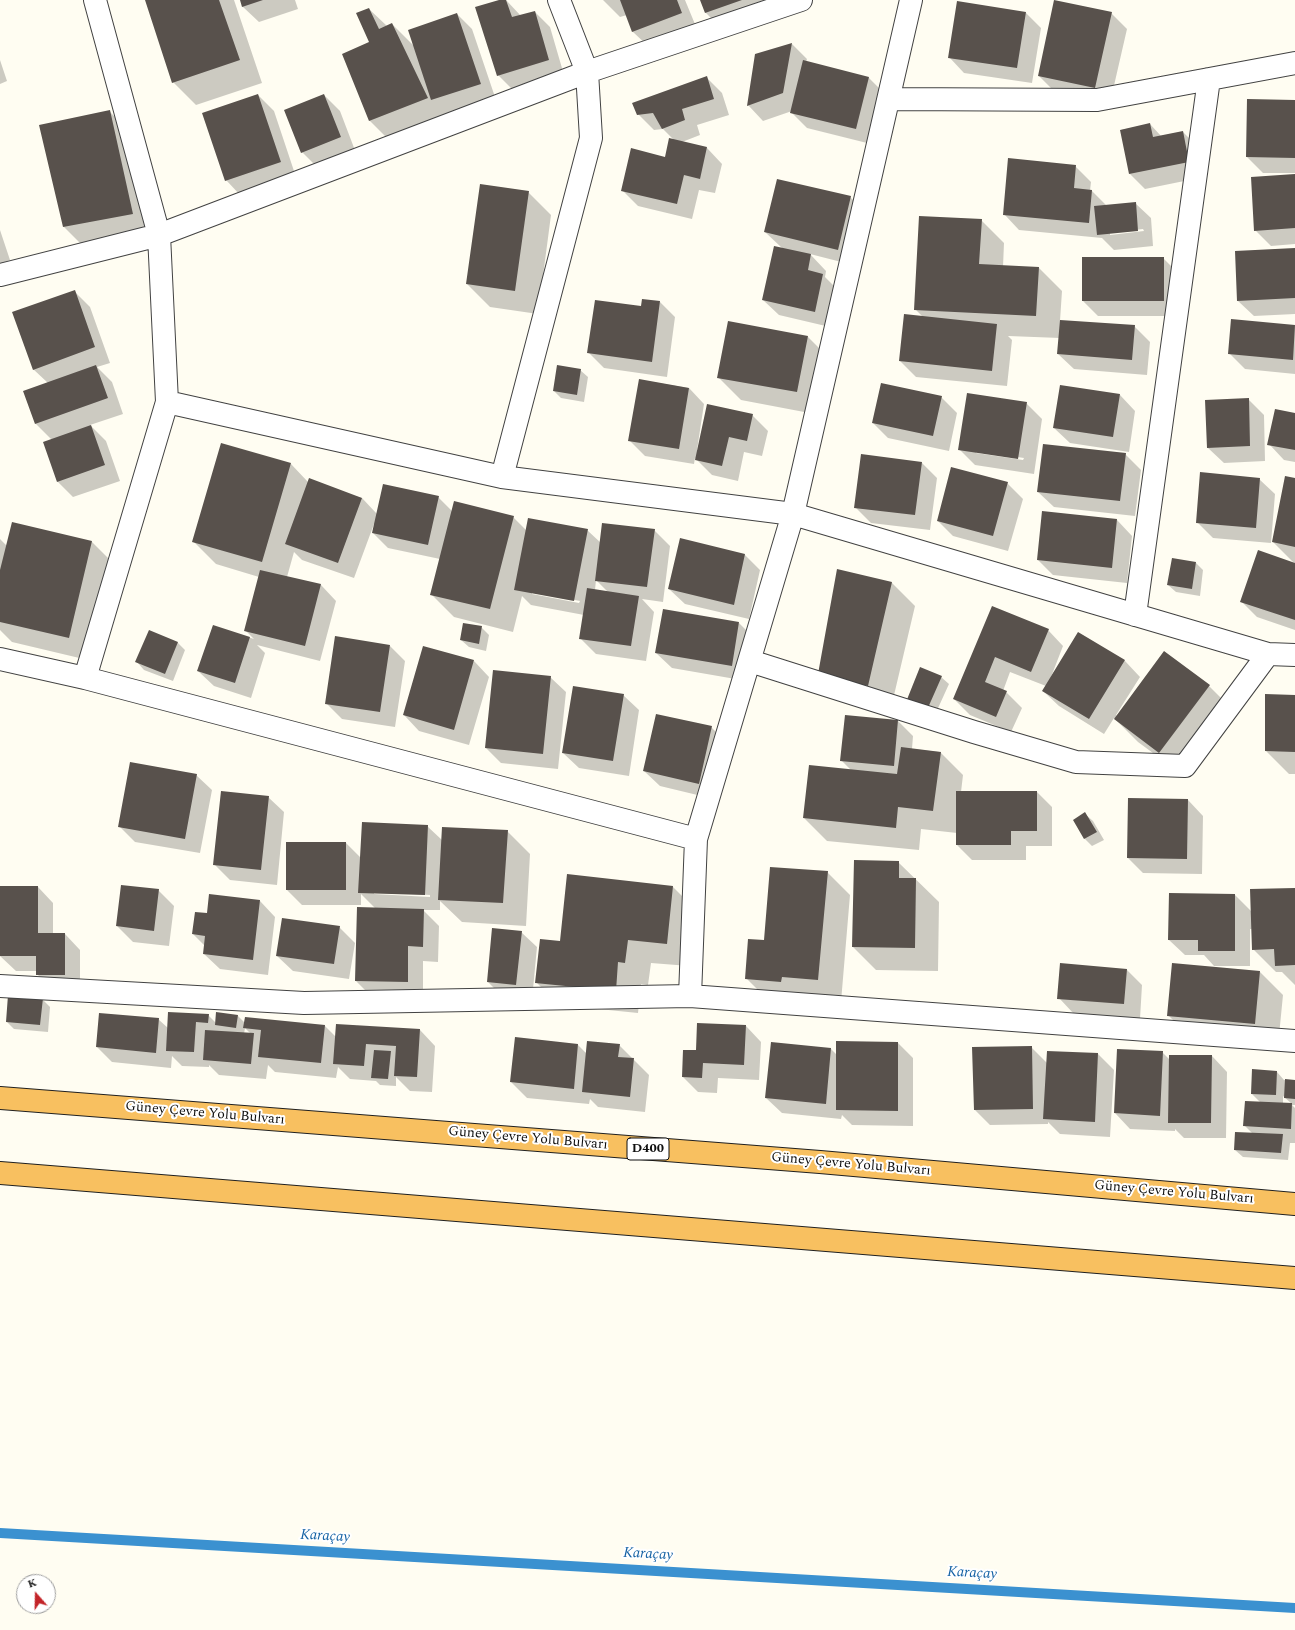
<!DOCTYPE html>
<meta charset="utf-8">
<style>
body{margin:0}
#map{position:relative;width:1295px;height:1630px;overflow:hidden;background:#fffdf2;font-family:Spectral,serif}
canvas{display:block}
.north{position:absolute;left:16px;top:1574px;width:40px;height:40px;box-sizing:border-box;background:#fff;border:1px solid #9f9f9f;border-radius:50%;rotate:340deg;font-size:11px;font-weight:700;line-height:16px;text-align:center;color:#0f0f0f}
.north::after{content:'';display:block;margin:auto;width:14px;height:18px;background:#c32428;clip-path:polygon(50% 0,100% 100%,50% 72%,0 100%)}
</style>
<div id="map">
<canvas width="1295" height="1630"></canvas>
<div class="north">K</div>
</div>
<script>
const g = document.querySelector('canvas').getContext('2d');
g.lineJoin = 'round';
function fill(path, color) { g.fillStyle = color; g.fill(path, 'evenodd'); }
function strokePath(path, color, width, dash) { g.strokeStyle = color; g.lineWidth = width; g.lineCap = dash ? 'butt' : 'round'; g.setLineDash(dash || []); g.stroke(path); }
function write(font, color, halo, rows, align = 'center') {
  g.font = font + ' Spectral,serif'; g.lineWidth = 4; g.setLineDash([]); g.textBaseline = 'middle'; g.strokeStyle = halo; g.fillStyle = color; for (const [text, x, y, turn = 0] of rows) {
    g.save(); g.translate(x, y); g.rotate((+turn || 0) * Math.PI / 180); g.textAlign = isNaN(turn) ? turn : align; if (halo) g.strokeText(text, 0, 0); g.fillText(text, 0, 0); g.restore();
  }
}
fill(new Path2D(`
 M146,0H234L262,83L196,105L173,82Z
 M241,0H295L298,9L259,22L243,7Z
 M502,0H506L521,16L535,12L550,27L564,75L514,91L498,75Z
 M603,0H685L697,29L649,47L633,32L627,15L620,17Z
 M701,0H772L729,36L706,13Z
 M369,9L387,26L392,24L414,46L457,14L472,29L496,100L393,144L370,121L344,54L370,43Z
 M1026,13L1041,28L1032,83L964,73L949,57Z
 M1111,13L1127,29L1110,103L1054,91L1039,76Z
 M792,44L807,59L806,62L869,78L884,93L871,144L807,128L791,112L792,111L763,121L748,105Z
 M0,60L7,81L0,84Z
 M706,77L722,93L729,115L697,125L700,135L682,142L707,148L722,164L715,193L699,190L692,219L638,206L622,190L666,158L675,141L663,129L654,130L638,114Z
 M258,95L274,111L296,177L241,196L226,180Z
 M324,95L340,111L356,153L318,168L302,152Z
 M1295,101V173H1263L1247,157Z
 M110,112L133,135L156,237L87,250L64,227L40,126Z
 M1150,124L1161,136L1183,132L1198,147L1204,177L1145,189L1130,174L1121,130Z
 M1075,166L1091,182L1090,191H1092L1107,206L1135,203L1151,218L1153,246L1114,250L1102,238L1019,230L1004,214ZM1143,229L1144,231L1110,235V233Z
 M1295,175V244L1271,246L1255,230Z
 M481,185L528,192L551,215L538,314L490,307L467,284Z
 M850,197L866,213L853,265L810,254L826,271L825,277L838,290L830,327L779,315L763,300L782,248L765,232Z
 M981,220L1004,243L1003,267L1039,268L1062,291L1060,321L1134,326L1150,342L1147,375L1074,369L1058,354L1060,338L1008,336L1012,340L1007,386L916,377L900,361L923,317L915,309Z
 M0,230L10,260L0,264Z
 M1295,249V314L1254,316L1238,301Z
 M1163,258L1179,274V316H1098L1083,301Z
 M74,291L90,307L110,363L97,367L112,382L123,414L90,425L106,441L120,481L73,497L58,482L44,442L52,440L36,424L48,383L33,369Z
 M660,302L675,317L667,377L604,368L588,352L642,307Z
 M1232,320L1295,326V374L1245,369L1229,353Z
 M808,337L831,360L820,415L741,400L718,377Z
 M580,370L588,377L584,402L561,398L554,391Z
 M640,380L689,388L704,404L697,450H698L752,415L768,431L762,456L744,452L738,481L712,475L695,458L694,464L645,456L629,440Z
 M1120,395L1135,411L1129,452L1070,443L1054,428Z
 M941,397L957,413L949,451L888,438L873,423Z
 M1248,399L1264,415L1265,461L1224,463L1208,448Z
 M1026,403L1042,419L1034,474L975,465L959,449ZM976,451L1024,458L1023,460L976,453Z
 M1295,414V462L1284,460L1269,444Z
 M1125,454L1141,470L1135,516L1054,507L1038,492Z
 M922,463L937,478L930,530L871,523L855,507Z
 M291,464L308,482L362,498L377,514L438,497L452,511L513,517L527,531L587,530L601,543L654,530L670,546L663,602L642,599L654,612L646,661L596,654L581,639L584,615L531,605L522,596L513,632L454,617L431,594L440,559L388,548L373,533L375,524H374L354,578L302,560L294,552L287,577L321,585L336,601L320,661L257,645L265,653L251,698L214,686L198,671L213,626L254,639L245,630L259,577L216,564L193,541ZM596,580L608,592L595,590ZM532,592L580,601L579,603L532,594Z
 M1259,479L1275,494L1271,543L1213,538L1197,522Z
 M1295,479V564L1273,542Z
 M1007,483L1023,499L1008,551L953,536L938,521Z
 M1043,512L1117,520L1132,536L1127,583L1053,575L1038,560Z
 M0,539L7,546L92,542L115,565L92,661L12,642L0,630Z
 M681,540L745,555L760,570L749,619L685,604L669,589Z
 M1196,563L1203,570L1200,596L1176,592L1168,585Z
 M1295,564V630L1257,617L1242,602Z
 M838,570L892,583L915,606L891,708L842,697Z
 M993,608L1048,630L1063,646L1051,677H1052L1079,633L1125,661L1140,677L1116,715L1117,716L1209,686L1232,709L1183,775L1138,742L1114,718L1104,734L1059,706L1043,691L1046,686L1010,672L1003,691L1006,692L1022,708L1011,732L970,715L954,699Z
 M739,623L754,638L747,681L672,668L656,653Z
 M481,627L489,635L486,651L469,647L461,640Z
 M149,631L178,643L185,650L173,681L144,670L137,662Z
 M390,646L405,661L395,727L342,719L326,703Z
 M474,661L489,677L469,745L419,731L404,715Z
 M550,677L566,692L558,769L501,763L486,748Z
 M941,677L949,684L934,717L915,709Z
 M623,695L639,710L629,776L579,768L563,753Z
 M1295,696V774H1289L1266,751Z
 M898,721L913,736L912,749L940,752L963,775L961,792H1037L1052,807V846H1026V860H972L957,845V833L921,829L919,850L827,841L804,818L851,770L842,761Z
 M711,727L727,743L714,799L660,786L644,771Z
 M196,775L212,790L200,853L135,842L119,826Z
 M268,797L284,812L277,885L230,880L215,865Z
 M1188,800L1203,816L1202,874L1143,873L1128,858Z
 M1085,814L1093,821L1104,840L1092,846L1085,839L1074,820Z
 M427,826L442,840L507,831L530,854L526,926L462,922L440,901V910H423L439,926L438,962L423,961V997L371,996L356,981L376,909L361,894V905H302L287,890L346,843L361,858ZM374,892L430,895V897L374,894Z
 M898,862L939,902L938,971L876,970L853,947Z
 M827,872L850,895L841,1002L769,1001L746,978L765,941Z
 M672,886L695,909L689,966L651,963L648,985L641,984L638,1013L559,1005L536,982L561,942Z
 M38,887L53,903V934H65L80,950V990H52L37,974V971H16L0,956V892Z
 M1295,889V985L1282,972H1276L1253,949L1252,929H1250V966H1214L1204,955H1185L1169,940L1170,894L1235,895L1252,912Z
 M158,890L174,906L169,946L133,942L117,926Z
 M260,901L275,917L268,975L220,969L204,954L205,946L193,934L208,915Z
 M339,927L355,943L349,979L293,971L277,956Z
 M521,932L537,947L532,1000L503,997L488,982Z
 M1127,970L1142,985L1140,1019L1074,1014L1059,998Z
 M1260,972L1283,995L1278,1046L1191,1038L1168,1015Z
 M42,999L50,1007L48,1032L14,1029L7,1022Z
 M208,1015L216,1023L238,1016L245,1023L325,1026L336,1037L420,1030L435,1046L432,1092L410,1091L396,1077V1086L380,1085L376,1081L350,1079L338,1067L336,1078L275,1072L268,1065L266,1079L219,1075L209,1065V1067L182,1066L172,1056L171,1068L112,1062L97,1047L158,1019L168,1028ZM245,1028L251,1034H244Z
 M746,1026L761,1042L759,1080L718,1078L717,1093L698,1092L683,1077L697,1051Z
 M516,1038L578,1045L587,1054L619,1045L649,1075L645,1112L598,1107L590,1099L589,1104L527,1098L511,1082Z
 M898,1043L913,1058V1126L852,1125L842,1115L841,1119L782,1113L766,1098L831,1049L837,1055Z
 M1031,1047L1047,1063L1048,1052L1098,1054L1114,1070L1110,1137L1060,1134L1048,1122V1124L990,1125L975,1110Z
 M1118,1050L1162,1052L1170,1060L1212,1056L1227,1072L1226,1138H1184L1175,1129V1131L1130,1129L1115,1113Z
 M1277,1072L1284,1080L1295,1081V1105H1292L1295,1108V1143H1290L1288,1160L1243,1157L1235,1150L1252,1133L1244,1125L1261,1103L1252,1094ZM1283,1096L1292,1104H1283Z`), '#0003');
strokePath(new Path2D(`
 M0,1533L1295,1608`), '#3b91d0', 10);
fill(new Path2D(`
 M145,0H219L240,60L172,83Z
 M240,0H263L242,7Z
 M499,0H506L512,17L535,11L549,60L497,76L475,7Z
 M620,0H677L682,13L632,32Z
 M700,0H742L705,13Z
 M1054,0L1112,12L1095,88L1038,76Z
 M957,1L1026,12L1017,68L948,58Z
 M369,8L379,29L392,23L428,98L369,121L342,54L369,42L356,13Z
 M457,13L481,84L431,100L408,30Z
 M792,43L783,93L747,106L755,54Z
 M803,60L869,77L856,129L790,113Z
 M707,76L714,99L682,109L685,120L662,129L653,113L637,115L632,103Z
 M258,94L281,162L225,181L202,113Z
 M324,94L341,137L301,153L284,110Z
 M1247,99L1295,100V158L1246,157Z
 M110,110L133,214L63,227L39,125Z
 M1150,123L1153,137L1183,131L1189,162L1129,174L1120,130Z
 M669,138L707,147L700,179L684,175L677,204L621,191L631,148L665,157Z
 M1008,158L1076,165L1074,188L1092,190L1089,223L1003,215Z
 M1295,174V228L1254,231L1251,177Z
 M777,179L851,196L838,250L764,232Z
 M480,184L529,191L515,291L466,284Z
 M1136,202L1138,231L1097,235L1094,206Z
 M919,216L982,219L979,264L1039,267L1036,316L914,310Z
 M774,246L811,254L808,270L823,274L815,312L762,300Z
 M1295,248V298L1237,301L1235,251Z
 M1082,257H1164V301H1082Z
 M75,290L95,347L33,370L12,312Z
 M642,299L660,301L652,362L587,353L595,300L641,306Z
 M904,314L997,324L992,371L899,361Z
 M1231,319L1295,325L1293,360L1228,354Z
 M1060,320L1135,325L1132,360L1057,354Z
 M728,321L808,336L797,392L717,378Z
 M96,365L108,398L35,424L23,391Z
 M557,365L581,369L577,395L553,391Z
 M639,379L689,388L679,449L628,441Z
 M881,383L942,396L933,436L872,423Z
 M1060,385L1120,394L1113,437L1053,428Z
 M967,393L1027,402L1018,459L958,450Z
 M1249,398L1250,446L1207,448L1205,400Z
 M707,404L753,414L747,441L729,437L722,466L695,460Z
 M1275,409L1295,413V450L1267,445Z
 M91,425L105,465L57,482L43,442Z
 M221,443L291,463L262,562L192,542Z
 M1043,444L1126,453L1120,501L1037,492Z
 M861,454L922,462L915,515L854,508Z
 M951,467L1008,482L993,536L937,521Z
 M1200,472L1260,478L1256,528L1196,523Z
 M1285,476L1295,478V547L1272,542Z
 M309,478L362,498L338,563L285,544Z
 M383,484L439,496L428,545L372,533Z
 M454,501L514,516L490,609L430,595Z
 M1042,511L1117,519L1112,568L1037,560Z
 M528,518L588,529L574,601L514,590Z
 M12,522L92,541L69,638L0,622V570Z
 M602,523L655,529L647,587L595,581Z
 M680,538L745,554L734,605L668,589Z
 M1258,550L1295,563V620L1240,602Z
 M1172,558L1196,562L1192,589L1167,585Z
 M837,569L892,582L868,686L818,674Z
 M260,570L321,584L305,646L244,631Z
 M587,588L639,596L631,646L579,639Z
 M992,606L1049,629L1031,672L995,657L985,682L1007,691L996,717L953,699Z
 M663,609L739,622L732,666L655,653Z
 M463,623L482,626L479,644L460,640Z
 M213,625L250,637L235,683L197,671Z
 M149,630L178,642L165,674L135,662Z
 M1078,632L1125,660L1089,719L1042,691Z
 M335,636L390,645L380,712L325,704Z
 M423,646L474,660L454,730L403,715Z
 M1164,651L1210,685L1159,753L1114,719Z
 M920,667L942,676L927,710L906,702Z
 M493,670L551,676L543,754L485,748Z
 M573,686L624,694L613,761L562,753Z
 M1265,694L1295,695V752L1265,751Z
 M656,714L712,726L699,784L643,771Z
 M845,715L898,720L894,766L840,761Z
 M901,747L941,752L933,811L898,807L896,828L803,818L809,765L897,774Z
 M130,762L197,774L185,839L118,827Z
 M221,791L269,796L261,870L213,865Z
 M956,791H1037V831H1011V845H956Z
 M1128,798L1188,799L1187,859L1127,858Z
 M1085,812L1097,832L1084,839L1073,820Z
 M362,822L428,825L425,895L358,893Z
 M442,827L508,830L503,903L438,900Z
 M286,842H346V890H286Z
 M854,860L899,861V878H916L915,948L852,947Z
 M770,867L828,871L818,980L782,977L781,982L745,979L748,939L764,940Z
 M567,874L673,886L667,944L628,940L625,963L618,962L616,991L535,983L540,939L560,941Z
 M121,885L159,889L154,931L116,926Z
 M0,886H38V933H65V975H36V956H0Z
 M1295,888V965L1275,966L1274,949L1252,950L1250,889Z
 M1169,893L1235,894V951H1198V940H1168Z
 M209,894L260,900L253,960L203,954L205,936L192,934L195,912L207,913Z
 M357,907L424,909L423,947L408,946V982L355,981Z
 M282,918L340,926L334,964L276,956Z
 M492,928L522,931L516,985L487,982Z
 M1060,963L1127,969L1124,1004L1057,999Z
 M1172,963L1260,971L1255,1024L1167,1016Z
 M8,995L43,998L40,1025L6,1022Z
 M168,1012L209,1014L208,1023L196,1022L194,1052L166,1051Z
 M216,1012L238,1015L236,1028L215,1025Z
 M99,1013L159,1018L156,1053L96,1047Z
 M245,1017L325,1025L321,1063L258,1057L261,1030L243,1028Z
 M697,1023L746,1025L744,1065L703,1063L702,1078L682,1077L683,1050H696Z
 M336,1024L420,1029L417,1077L394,1076L396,1046L366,1044L364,1066L333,1064Z
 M205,1030L254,1033L251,1064L203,1060Z
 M515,1037L578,1044L574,1089L510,1082Z
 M587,1041L620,1044L618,1057L634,1058L630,1097L582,1092Z
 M836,1041L898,1042V1111L836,1110Z
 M771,1042L831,1048L826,1104L765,1098Z
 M1032,1046L1033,1109L974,1110L972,1047Z
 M1117,1049L1163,1051L1160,1116L1114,1113Z
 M374,1050L391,1051L388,1079L371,1078Z
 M1047,1051L1098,1053L1095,1122L1043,1119Z
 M1169,1055H1212L1211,1123H1168Z
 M1252,1069L1277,1071L1276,1095L1251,1094Z
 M1285,1079L1295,1080V1099L1284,1098Z
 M1245,1101L1292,1103L1291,1129L1243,1126Z
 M1235,1132L1283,1134L1281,1153L1234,1150Z`), '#58514c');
const minor = new Path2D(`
 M889,99L1097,100L1295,63
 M0,275L159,235L587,72L801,0
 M167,402L502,477L793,514L1268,654L1295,655
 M502,477L591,138L587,72L559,0
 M1135,615L1209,79
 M0,659L85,678L696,839L690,996
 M750,661L974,732L1076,762L1185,766L1268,654
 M85,678L167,402L159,235L95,0
 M696,839L793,514L911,0
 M0,986L304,1003L690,996L1295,1041`);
const trunk = new Path2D(`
 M0,1098L820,1162L1295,1204
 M0,1173L1295,1278`);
strokePath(minor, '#424242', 24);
strokePath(trunk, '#202020', 24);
strokePath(minor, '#fff', 22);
strokePath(trunk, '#f8c060', 22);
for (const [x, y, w] of [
 [648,1149,42]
]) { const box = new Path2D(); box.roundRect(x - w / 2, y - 11, w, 22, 3); g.fillStyle = '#fff'; g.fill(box); strokePath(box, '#0f0f0f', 1); }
write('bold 13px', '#0f0f0f', null, [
 ["D400",648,1149]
]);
write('14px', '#0f0f0f', '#fff', [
 ["Güney Çevre Yolu Bulvarı",205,1114,5],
 ["Güney Çevre Yolu Bulvarı",528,1139,5],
 ["Güney Çevre Yolu Bulvarı",851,1165,5],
 ["Güney Çevre Yolu Bulvarı",1174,1193,5]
]);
write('italic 15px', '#1562a5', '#fff', [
 ["Karaçay",325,1537,3],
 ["Karaçay",648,1555,3],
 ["Karaçay",972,1574,3]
]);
</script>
